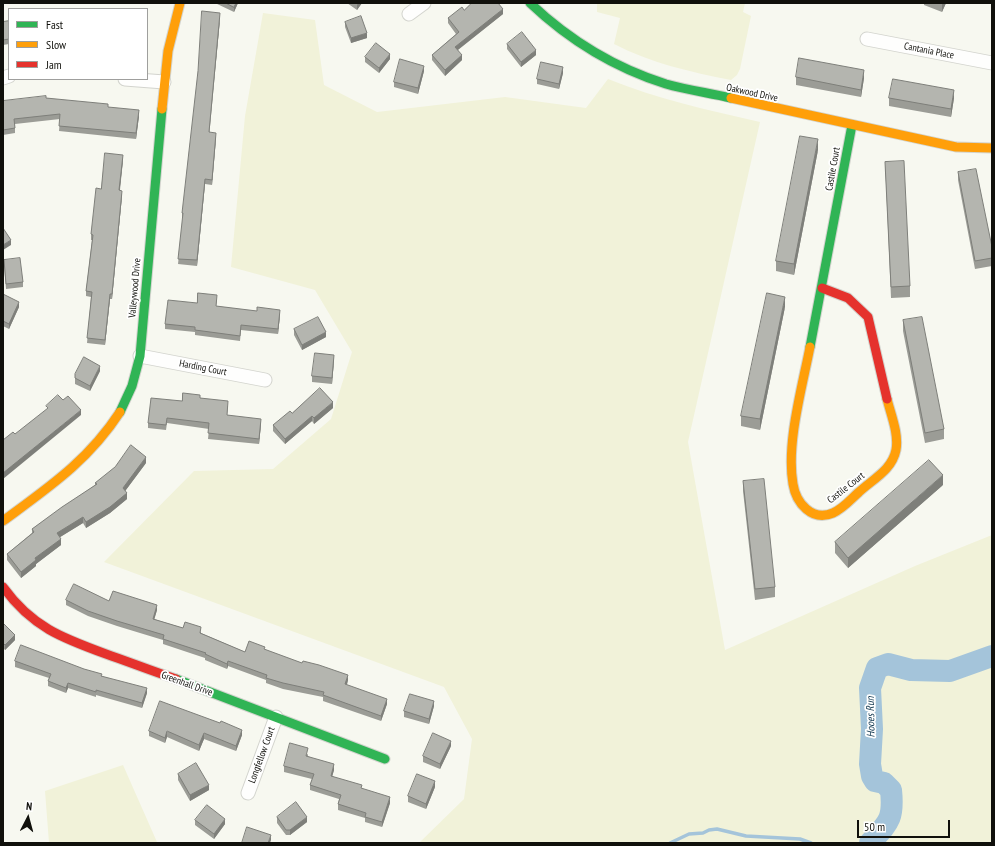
<!DOCTYPE html>
<style>
body{margin:0}
#map{position:relative;width:995px;height:846px;overflow:hidden;background:#f7f8f0;font-family:"PT Sans Narrow",sans-serif}
canvas{display:block}
.frame{position:absolute;inset:0;border:4px solid #10100b;pointer-events:none}
.legend{position:absolute;left:8px;top:8px;width:140px;height:72px;box-sizing:border-box;background:#fff;border:1px solid #9f9f9d;margin:0;padding:5px 7px;list-style:none;font-size:12px;color:#10100b}
.legend li{display:flex;align-items:center;gap:8px;height:20px}
.legend b{width:20px;border:1px solid #9f9f9d}
.north{position:absolute;left:8px;top:798px;width:40px;height:40px;-webkit-text-stroke:3px #fff;paint-order:stroke;rotate:6deg;font-size:11px;font-weight:700;line-height:16px;text-align:center;color:#10100b}
.north::after{content:'';display:block;margin:auto;width:14px;height:18px;background:#10100b;clip-path:polygon(50% 0,100% 100%,50% 72%,0 100%)}
.scale{position:absolute;left:857px;top:820px;width:93px;height:18px;box-sizing:border-box;border:2px solid #10100b;border-top:0;padding-left:5px;font-size:12px;line-height:14px;white-space:nowrap;color:#10100b;-webkit-text-stroke:3px #fff;paint-order:stroke}
</style>
<div id="map">
<canvas width="995" height="846"></canvas>
<div class="frame"></div>
<ul class="legend">
<li><b style="height:5px;background:#30b455"></b>Fast</li>
<li><b style="height:5px;background:#ff9f0a"></b>Slow</li>
<li><b style="height:5px;background:#e5322d"></b>Jam</li>
</ul>
<div class="north">N</div>
<div class="scale">50 m</div>
</div>
<script>
const g = document.querySelector('canvas').getContext('2d');
g.lineJoin = 'round';
function fill(path, color) { g.fillStyle = color; g.fill(path, 'evenodd'); }
function strokePath(path, color, width, dash) { g.strokeStyle = color; g.lineWidth = width; g.lineCap = dash ? 'butt' : 'round'; g.setLineDash(dash || []); g.stroke(path); }
function write(font, color, halo, rows, align = 'center') {
  g.font = font + ' "PT Sans Narrow",sans-serif'; g.lineWidth = 3.5; g.setLineDash([]); g.textBaseline = 'middle'; g.strokeStyle = halo; g.fillStyle = color; for (const [text, x, y, turn = 0] of rows) {
    g.save(); g.translate(x, y); g.rotate((+turn || 0) * Math.PI / 180); g.textAlign = isNaN(turn) ? turn : align; if (halo) g.strokeText(text, 0, 0); g.fillText(text, 0, 0); g.restore();
  }
}
fill(new Path2D(`
 M597,3H745L743,12L751,16L740,69L737,75L731,80C690,72 651,63 614,44L620,18L597,12Z
 M263,13L315,20L324,85L377,112L505,97L586,108L608,79C657,99 708,110 760,122L688,442L725,650L915,566L992,535V843H419L464,799L472,739L444,687L104,562L194,471L273,469L331,419L352,352L315,290L231,267L245,116Z
 M123,765L157,842L159,843H49L45,791Z`), '#f1f2d9');
strokePath(new Path2D(`
 M670,843L689,834L703,833L709,830L717,829L746,836L800,839L811,843`), '#a4c4da', 3.5);
strokePath(new Path2D(`
 M870,843C889,822 894,819 891,790L884,783L875,781L872,776L870,764L872,729L870,688L877,668L888,664L911,670L950,671L992,656`), '#a4c4da', 22);
const street = new Path2D(`
 M409,14L424,3
 M867,39L992,63
 M3,78L9,76
 M125,79L164,82
 M140,356L265,380
 M248,793L276,717`);
const fast = new Path2D(`
 M530,3C568,39 615,68 666,84C687,90 710,93 731,98
 M810,347L852,125
 M120,412L132,386L140,356L162,109
 M176,679L385,759`);
const slow = new Path2D(`
 M731,98L956,147L992,148
 M162,109L168,51L180,3
 M810,347C802,388 786,444 793,484C796,503 812,522 833,513C844,508 851,499 859,492C873,479 892,470 896,450C899,434 891,415 887,399
 M3,521C49,487 88,461 120,412`);
const jam = new Path2D(`
 M822,288L848,298L868,317L887,399
 M3,587C32,627 62,638 106,654C129,662 152,671 176,679`);
strokePath(street, '#d3d4ce', 15);
strokePath(fast, '#d3d4ce', 11);
strokePath(slow, '#d3d4ce', 11);
strokePath(jam, '#d3d4ce', 11);
strokePath(street, '#fefefd', 13);
strokePath(fast, '#30b455', 9);
strokePath(slow, '#ff9f0a', 9);
strokePath(jam, '#e5322d', 9);
fill(new Path2D(`
 M215,3H238L234,12Z
 M347,3H362L357,10Z
 M924,3H946L942,12L924,5Z
 M464,10L503,14L458,50L462,60L445,76L432,60V55L456,34L448,23V18Z
 M220,19L209,132L216,138L212,185L205,184L197,266L178,264L183,218H182V213Z
 M9,21V44L3,45V22Z
 M345,22L367,38L351,43L345,27Z
 M507,44L536,55L521,67L507,49Z
 M365,57L390,59L379,73L365,62Z
 M424,71L418,94L394,87V82Z
 M563,73L559,89L537,84V79Z
 M796,77L864,78L861,97L796,85Z
 M46,98L108,107L139,116L136,139L59,131L60,119L15,124V133L3,135V101Z
 M889,98H954L951,117L889,106Z
 M818,150L794,275L776,271V261Z
 M123,160L120,190L122,196L112,299H110L105,345L87,343L91,297L86,296V291L92,240H91V234L101,189Z
 M885,162L910,286V297L891,298Z
 M958,172L992,247V266L975,269L958,180Z
 M4,260L23,282V287L6,289L4,265Z
 M991,282H992V297L991,293Z
 M3,294L19,307L9,329L3,326Z
 M217,301L216,306L280,315L278,334L241,330L240,341L195,335V332L165,329V324L197,303Z
 M785,307L760,430L741,426V416Z
 M903,320L944,429V439L925,443L903,331Z
 M294,329L326,337L302,350L294,335Z
 M334,360L332,384L312,382V376Z
 M100,371L90,391L75,384V374Z
 M200,398L228,406L227,415L261,424L259,444L208,439L209,429L167,423L166,430L148,428V423L182,401Z
 M333,408L314,424L312,421L285,444L273,431V425L292,413Z
 M146,463L125,491L127,499L110,513L86,528L83,523L60,537L61,545L36,564V566L21,578L7,560V554L32,533V529L95,485V483Z
 M743,481L775,587V597L755,600L743,491Z
 M943,485L848,568L835,553V542Z
 M66,600L109,601L157,610L154,619L183,628L201,632V633L245,652L265,650L348,680L347,685L387,704L381,721L323,701V697L283,689L266,683V680L228,666L227,669L205,660V658L163,644V640L117,626L88,616L66,605Z
 M3,623L15,640L5,650L3,648Z
 M15,661L102,676L147,693L142,708L96,695V697L68,688L66,693L48,686V681L49,678L15,667Z
 M434,706L429,724L404,717V711Z
 M149,731L242,735L236,751L204,739L199,751L167,737L165,743L149,736Z
 M451,746L440,769L423,762V756Z
 M308,754V756L334,770L332,776L362,789L390,803L382,827L365,822V818L338,810V804L339,799L310,790V785L312,779L284,772V766Z
 M178,774L209,790L190,801L178,780Z
 M435,787L426,809L408,802V796Z
 M277,817L307,822L290,835H286L277,823Z
 M195,820L225,824L214,839L195,825Z`), '#9b9c96');
fill(new Path2D(`
 M236,3H238L234,12V7Z
 M358,3H362L357,10V5Z
 M942,3H946L942,12Z
 M503,9V14L455,52V47Z
 M220,13V19L209,137V132Z
 M367,33V38L351,43V38Z
 M536,50V55L521,67V62Z
 M390,54V59L379,73V68Z
 M462,55V60L445,76V70Z
 M424,66V71L418,94V88Z
 M563,67V73L559,89V84Z
 M864,70V78L861,97V90Z
 M954,90V98L951,117V109Z
 M139,110V116L136,139V133Z
 M216,133V138L212,185V180Z
 M818,139V150L794,275V264Z
 M123,155V160L119,196V190Z
 M205,179V184L197,266V260Z
 M122,191V196L112,299V294Z
 M11,240V245L3,250V245Z
 M110,294V299L105,345V340Z
 M785,297V307L760,430V419Z
 M19,302V307L9,329V324Z
 M280,310V315L278,334V329Z
 M326,332V337L302,350V345Z
 M334,355V360L332,384V378Z
 M100,366V371L90,391V386Z
 M333,402V408L314,424V418Z
 M81,410V415L3,479V473L6,470Z
 M312,416V421L285,444V439Z
 M261,419V424L259,444V439Z
 M146,457V463L123,494V488Z
 M943,475V485L848,568V558Z
 M127,493V499L110,513L86,528V522Z
 M83,517V523L57,539V533Z
 M61,539V545L36,564V566L21,578V572L35,558Z
 M157,605V610L153,624V619Z
 M15,635V640L5,650V645Z
 M228,661V666L227,669V664Z
 M348,675V680L345,690V684Z
 M68,683V688L66,693V688Z
 M147,688V693L142,708V703Z
 M387,699V704L381,721V716Z
 M434,701V706L429,724V719Z
 M242,730V735L236,751V746Z
 M167,731V737L165,743V738Z
 M204,733V739L199,751V745Z
 M451,741V746L440,769V764Z
 M334,764V770L331,781V776Z
 M435,781V787L426,809V804Z
 M209,785V790L190,801V795Z
 M390,797V803L382,827V822Z
 M307,817V822L290,835V830Z
 M225,819V824L214,839V834Z
 M271,835V840L270,843H268Z`), '#7e7f7a');
const building = new Path2D(`
 M226,3H236L234,7Z
 M472,3H498L503,9L455,47L462,55L445,70L432,55L459,32L448,18L462,7L464,10Z
 M202,11L220,13L209,132L216,133L212,180L205,179L197,260L178,259L183,213H182L198,71Z
 M361,16L367,33L351,38L345,22Z
 M9,21V39L3,40V22Z
 M522,32L536,50L521,62L507,44Z
 M376,43L390,54L379,68L365,57Z
 M799,58L864,70L861,90L796,77Z
 M400,59L424,66L418,88L394,82Z
 M541,62L563,67L559,84L537,79Z
 M893,79L954,90L951,109L889,98Z
 M46,96V98L108,104V107L139,110L136,133L59,126L60,114L14,119L15,128L3,130V101Z
 M800,136L818,139L794,264L776,261Z
 M105,153L123,155L119,190L122,191L112,294H110L105,340L87,338L92,292L86,291L93,235L91,234L96,188L101,189Z
 M904,161L910,286L891,287L885,162Z
 M976,169L992,247V258L975,261L958,172Z
 M3,228L11,240L3,245Z
 M20,258L23,282L6,284L4,260Z
 M198,293L217,295L216,306L257,311V307L280,310L278,329L241,325L240,336L195,330V327L165,324L168,300L197,303Z
 M767,293L785,297L760,419L741,416Z
 M3,294L19,302L9,324L3,321Z
 M318,317L326,332L302,345L294,329Z
 M922,317L944,429L925,433L903,320Z
 M315,353L334,355L332,378L312,376Z
 M84,357L100,366L90,386L75,378V374Z
 M320,388L333,402L314,418L312,416L285,439L273,425L290,411L292,413Z
 M183,393L200,395V398L228,401L227,415L261,419L259,439L208,433L209,423L167,418L166,425L148,423L151,398L182,401Z
 M58,395L63,400L68,396L81,410L3,473V440L13,432L15,434L48,408L46,406Z
 M131,445L146,457L123,488L127,493L110,507L86,522L83,517L57,533L61,539L35,558L36,560L21,572L7,554L34,532L32,529L62,507L97,484L95,483L115,467Z
 M929,460L943,475L848,558L835,542Z
 M764,479L775,587L755,589L743,481Z
 M74,584L109,601L113,591L157,605L153,619L183,628L185,622L201,627L200,633L245,652L249,641L265,647L264,649L302,663L303,661L319,665L348,675L345,684L387,699L381,716L323,695L324,692L283,683L266,678L267,675L228,661L227,664L205,654L206,653L163,639L164,635L117,621L88,611L66,600Z
 M3,623L15,635L5,645L3,643Z
 M21,645L84,669L102,674L101,676L147,688L142,703L96,690V692L68,683L66,688L48,681L51,674L15,661Z
 M410,694L434,701L429,719L404,711Z
 M160,701L220,723L221,721L242,730L236,746L204,733L199,745L167,731L165,738L149,731Z
 M433,733L451,741L440,764L423,756Z
 M290,743L308,748L306,756L334,764L331,776L362,785L361,788L390,797L382,822L365,817L366,813L338,804L341,795L310,785L314,774L284,766Z
 M196,763L209,785L190,795L178,774Z
 M417,774L435,781L426,804L408,796Z
 M296,802L307,817L290,830H286L277,817Z
 M207,805L225,819L214,834L195,820Z
 M247,827L271,835L268,843H242Z`);
fill(building, '#b4b5af');
strokePath(building, '#7e7f7a', 1);
write('10px', '#10100b', '#fff', [
 ["Cantania Place",929,51,11],
 ["Oakwood Drive",752,93,12],
 ["Castile Court",833,169,-80],
 ["Valleywood Drive",135,288,-85],
 ["Harding Court",203,368,11],
 ["Castile Court",846,488,-38],
 ["Greenhall Drive",187,684,20],
 ["Longfellow Court",262,755,-70]
]);
write('italic 11px', '#11374f', '#fff', [
 ["Hooes Run",871,717,-91]
]);
</script>
